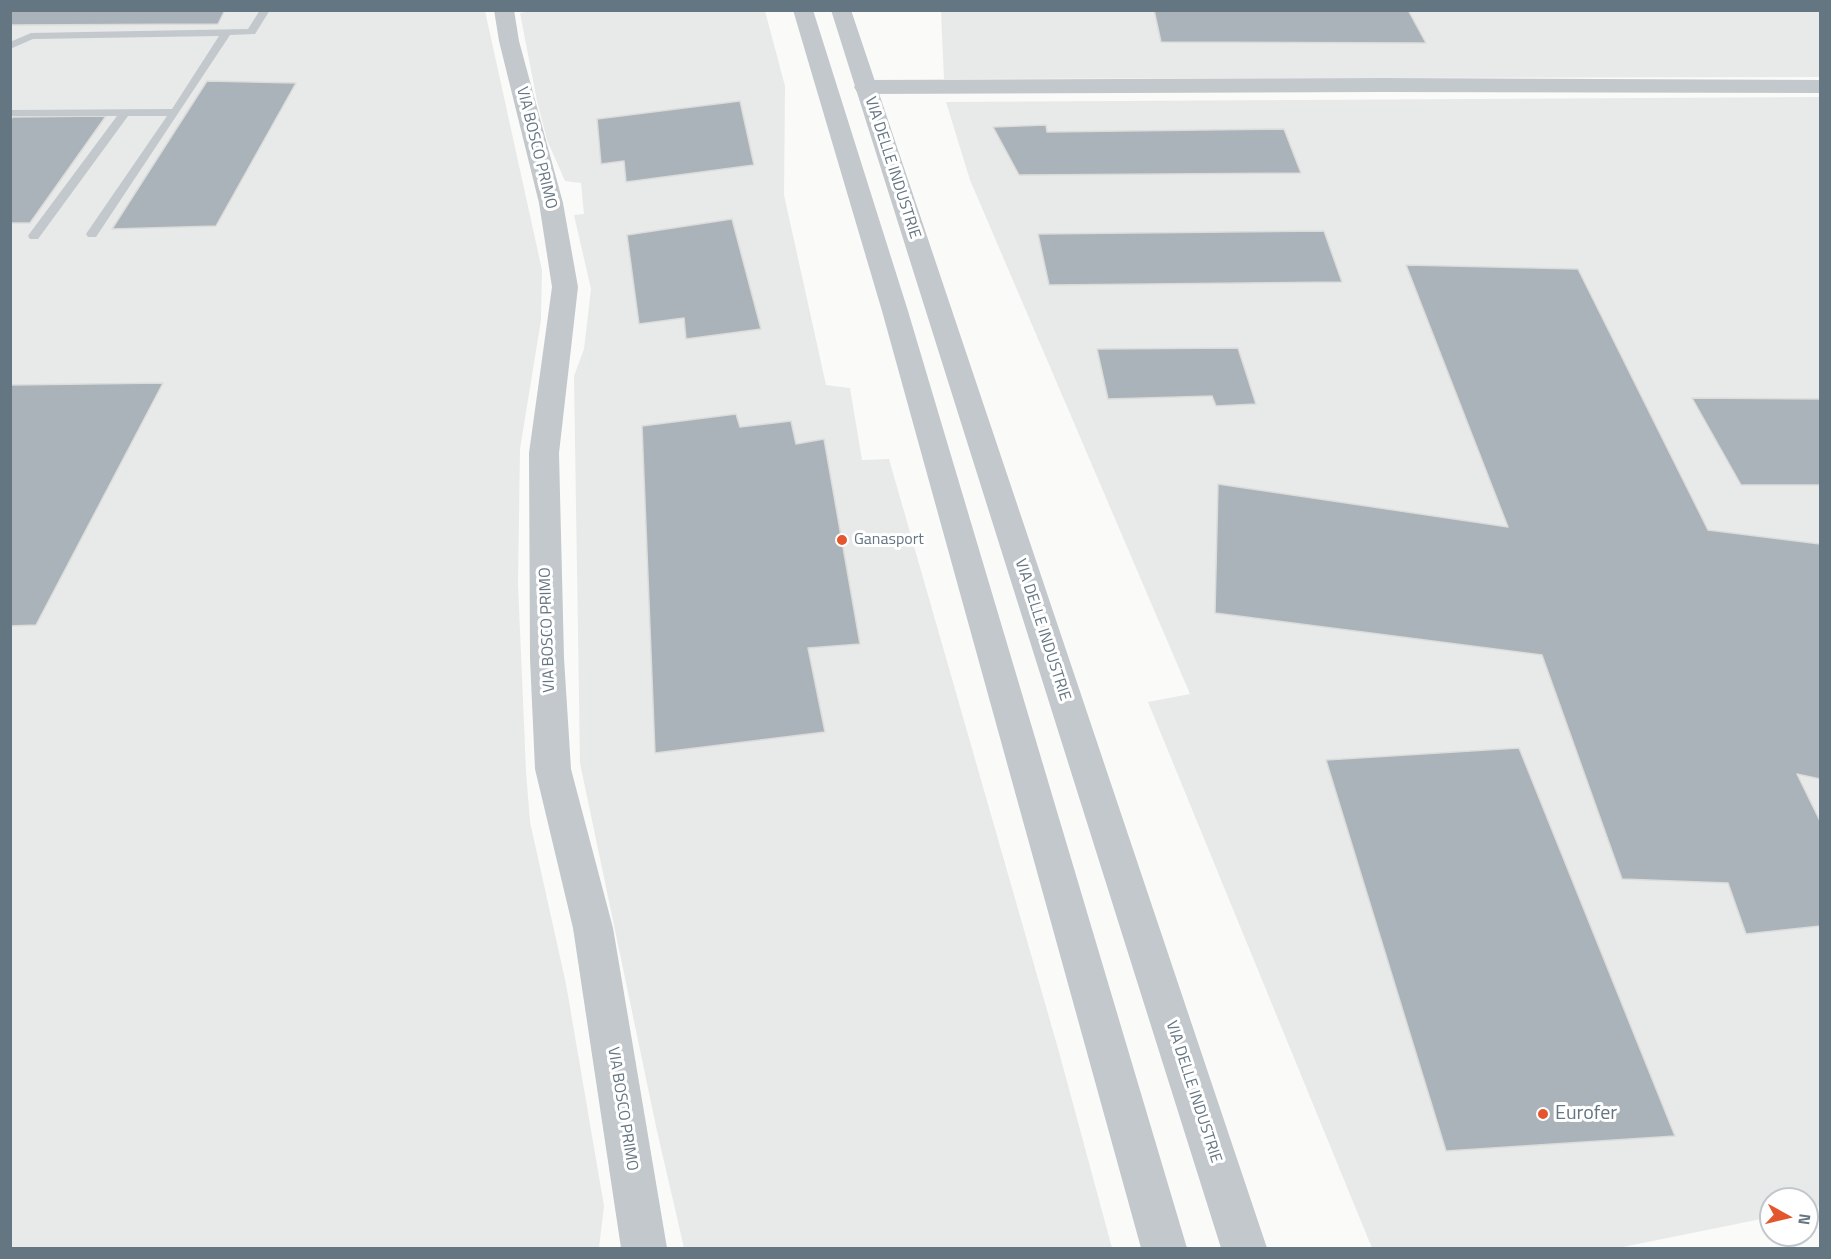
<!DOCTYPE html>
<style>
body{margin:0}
#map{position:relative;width:1831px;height:1259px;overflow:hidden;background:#fafaf8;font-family:"Titillium Web",sans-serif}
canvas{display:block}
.frame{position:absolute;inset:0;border:12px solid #657683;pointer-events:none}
.north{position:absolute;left:1759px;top:1187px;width:60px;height:60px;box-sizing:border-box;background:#fff;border:2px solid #c1c8cd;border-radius:50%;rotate:98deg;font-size:16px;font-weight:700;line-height:24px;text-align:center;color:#657683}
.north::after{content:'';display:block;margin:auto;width:21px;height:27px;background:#e4572e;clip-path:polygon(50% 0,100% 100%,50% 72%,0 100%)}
</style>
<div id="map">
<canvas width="1831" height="1259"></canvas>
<div class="frame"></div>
<div class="north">N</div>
</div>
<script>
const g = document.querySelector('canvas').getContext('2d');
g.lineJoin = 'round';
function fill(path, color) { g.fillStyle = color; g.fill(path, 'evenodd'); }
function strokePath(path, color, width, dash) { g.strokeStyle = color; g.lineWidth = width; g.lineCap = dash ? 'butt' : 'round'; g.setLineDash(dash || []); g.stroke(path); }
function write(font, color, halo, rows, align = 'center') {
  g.font = font + ' "Titillium Web",sans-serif'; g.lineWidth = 6; g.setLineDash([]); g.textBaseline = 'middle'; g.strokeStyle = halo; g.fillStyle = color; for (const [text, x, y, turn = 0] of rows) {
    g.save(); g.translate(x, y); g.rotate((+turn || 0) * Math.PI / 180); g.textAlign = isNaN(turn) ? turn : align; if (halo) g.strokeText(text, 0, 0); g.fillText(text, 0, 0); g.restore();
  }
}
fill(new Path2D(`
 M538,10L765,11L785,86L784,195L826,385L850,388L862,460L889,459L1059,1052L1112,1248H684L657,1131L580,763L574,376L584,349L591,289L574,215L584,214L581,183L565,181L547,140L537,101L520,13Z
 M10,11H485L542,270L541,320L520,449L518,584L526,771L530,822L566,984L604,1206L599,1248H11Z
 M941,11H1820V77L944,79Z
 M1820,97V1206L1807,1209V1199H1771V1217L1618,1248H1372L1148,702L1190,694L970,180L946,102Z`), '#e8e9e9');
const building = new Path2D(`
 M10,10H225L218,24L10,25Z
 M1154,10H1408L1426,43L1161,42Z
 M207,81L296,83L216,226L112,229Z
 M740,101L754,165L626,182L624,161L601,164L597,119Z
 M106,116L30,223H10V120L13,117Z
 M1046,125L1047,132L1284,129L1301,173L1019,175L993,127Z
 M732,219L761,329L686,339L684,318L639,324L627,235Z
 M1324,231L1342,282L1049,285L1038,234Z
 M1406,265L1578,269L1708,530L1820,544V779L1797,774L1820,821V926L1746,934L1728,883L1622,879L1542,655L1215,613L1218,484L1508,527Z
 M1238,348L1256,404L1216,406L1212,396L1108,399L1097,349Z
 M163,383L36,625L10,626V385Z
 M1692,398L1820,399V485H1741Z
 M736,414L740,427L791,421L796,444L824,439L860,644L808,648L825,732L655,753L642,426Z
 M1519,748L1675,1136L1446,1151L1326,760Z`);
fill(building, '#aab3b9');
strokePath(building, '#dcdcda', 1.5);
fill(new Path2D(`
 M260,10H270L255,34L230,35L96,237H88L86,234L167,116H128L38,239H30L28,236L30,233L117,116H10V110L172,109L219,36L33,39L10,49V42L31,33L248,29Z`), '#c3c8cc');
fill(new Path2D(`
 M494,10H514L519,41L563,203L578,287L559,453L564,658L571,769L613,928L667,1248H621L573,928L535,769L530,658L529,453L552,287L539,203L499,41Z
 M1383,78L1820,80V93L1383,92L865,94L857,92L854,87L857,82L865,80Z`), '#c3c8cc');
fill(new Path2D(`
 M793,10H813L908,311L1187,1248H1141L882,311Z
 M831,10H851L1267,1248H1221Z`), '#c3c8cc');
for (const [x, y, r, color] of [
 [842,540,6,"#e4572e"],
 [1543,1114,6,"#e4572e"]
]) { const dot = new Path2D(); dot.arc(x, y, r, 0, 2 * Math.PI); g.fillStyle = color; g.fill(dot); strokePath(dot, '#fff', 2); }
write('16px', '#657683', '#fff', [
 ["VIA BOSCO PRIMO",536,148,76],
 ["VIA DELLE INDUSTRIE",892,168,72],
 ["VIA BOSCO PRIMO",548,630,-92],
 ["VIA DELLE INDUSTRIE",1042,630,72],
 ["VIA DELLE INDUSTRIE",1193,1092,72],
 ["VIA BOSCO PRIMO",622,1109,81]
]);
write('16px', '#657683', '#fff', [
 ["Ganasport",854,540]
], 'left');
write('20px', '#657683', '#fff', [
 ["Eurofer",1555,1114]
], 'left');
</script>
